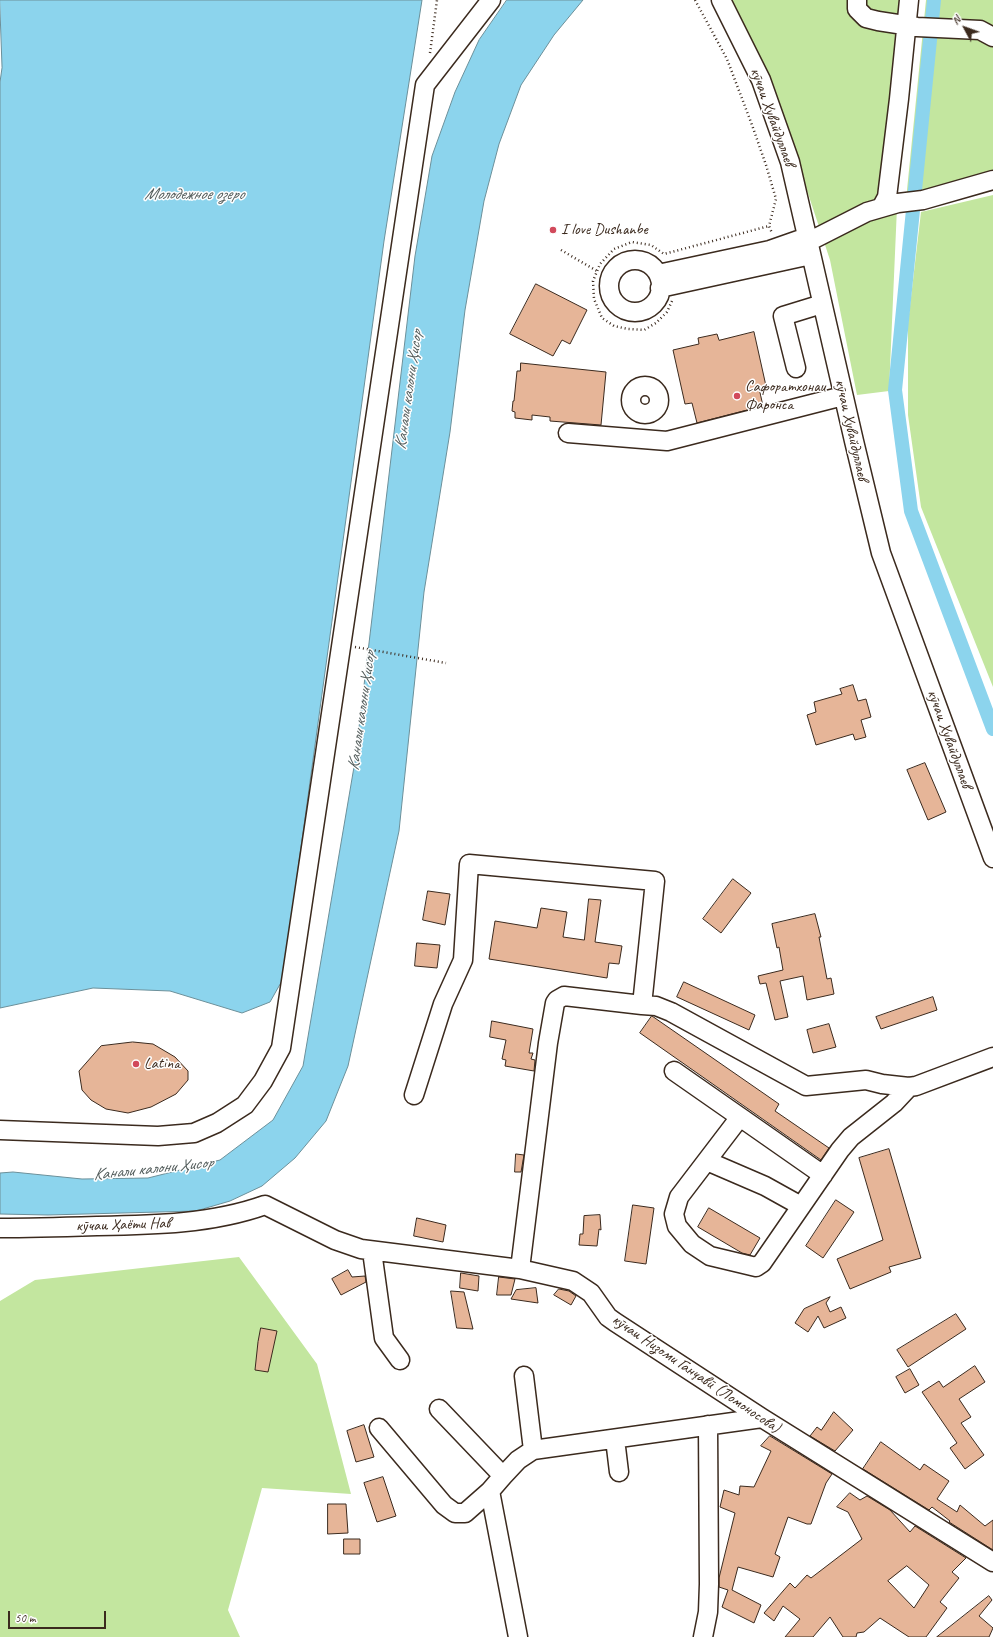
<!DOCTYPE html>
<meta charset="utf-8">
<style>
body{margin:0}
#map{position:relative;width:993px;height:1637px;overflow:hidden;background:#fff;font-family:Caveat,sans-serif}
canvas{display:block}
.north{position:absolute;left:945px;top:8px;width:40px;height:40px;-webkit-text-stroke:3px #fff;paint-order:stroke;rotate:311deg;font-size:11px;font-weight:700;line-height:16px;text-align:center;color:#3b2a1e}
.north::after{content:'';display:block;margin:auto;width:14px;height:18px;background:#3b2a1e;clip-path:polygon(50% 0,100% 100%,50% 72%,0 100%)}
.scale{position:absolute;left:8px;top:1611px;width:98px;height:18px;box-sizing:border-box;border:2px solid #3b2a1e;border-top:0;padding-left:5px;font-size:12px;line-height:14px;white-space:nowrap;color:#3b2a1e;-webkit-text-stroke:3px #fff;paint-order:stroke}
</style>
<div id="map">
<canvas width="993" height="1637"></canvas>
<div class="north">N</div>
<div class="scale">50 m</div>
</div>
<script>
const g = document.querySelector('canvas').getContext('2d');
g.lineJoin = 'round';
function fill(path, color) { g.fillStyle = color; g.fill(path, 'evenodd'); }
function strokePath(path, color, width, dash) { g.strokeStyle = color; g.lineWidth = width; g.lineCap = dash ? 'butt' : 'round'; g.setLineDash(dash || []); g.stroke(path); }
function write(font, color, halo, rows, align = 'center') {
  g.font = font + ' Caveat,sans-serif'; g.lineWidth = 3; g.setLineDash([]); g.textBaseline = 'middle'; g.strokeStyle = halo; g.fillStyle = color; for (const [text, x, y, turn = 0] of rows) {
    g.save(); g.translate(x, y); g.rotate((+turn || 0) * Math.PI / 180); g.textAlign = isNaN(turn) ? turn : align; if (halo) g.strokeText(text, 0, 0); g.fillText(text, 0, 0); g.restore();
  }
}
fill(new Path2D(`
 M725,0H906L889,391L857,395L830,260L793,148Z
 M926,0H993V181L906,200Z
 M993,195V687L921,507L908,415V323L921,212Z
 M239,1257L317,1364L351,1494L262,1488L228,1610L240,1637H0V1301L35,1280Z`), '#c3e69f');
const water = new Path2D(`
 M0,0H422L384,241L283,979L270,1002L242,1013L170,991L93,988L0,1008V82L2,68Z
 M507,0H583L554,35L521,85L499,144L484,201L465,310L450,432L424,592L399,831L348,1066L326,1121L295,1158L262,1186L230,1201L196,1211L48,1215L0,1214V1173L13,1172L82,1179L148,1178L220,1160L273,1120L303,1066L355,761L415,256L432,156L455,92L479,40Z`);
fill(water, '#8cd4ed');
strokePath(water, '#6c909a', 1);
strokePath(new Path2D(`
 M934,0L895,390L911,511L993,729`), '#8cd4ed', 14);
const building = new Path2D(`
 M536,284L587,310L570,344L562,340L553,356L510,334Z
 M754,332L766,386L759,388L763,406L697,423L692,403L685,404L673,350L699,344L698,338L717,334L719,340Z
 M521,363L606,372L601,425L550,421V417L532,415V420L515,418V412L512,411L513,401H514L517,371H520Z
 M853,685L858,701L866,699L871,717L861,720L866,737L855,740L853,734L816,745L807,715L816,712L814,702L842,694L840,689Z
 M925,763L946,812L928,820L907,770Z
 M733,879L751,893L721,933L703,919Z
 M428,891L450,894L445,925L423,920Z
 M589,899L601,900L595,942L622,946L619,964L609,963L607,978L489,959L495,921L537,928L541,908L567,912L563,937L584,940Z
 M815,914L821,937H819L827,979L831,978L834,994L807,1000L803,976L780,981L788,1017L775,1020L766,983L760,984L758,976L783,970L779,947L777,948L772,924Z
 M417,943L440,945L437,968L415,966Z
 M684,982L755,1015L749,1030L677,997Z
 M933,997L937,1010L881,1029L876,1017Z
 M652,1016L779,1104L775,1111L829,1148L821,1160L640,1033Z
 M492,1021L533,1029L529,1053H533L531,1059L535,1060L534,1071L505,1066L506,1060L502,1059L506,1040L490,1037Z
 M829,1024L836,1047L813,1053L807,1030Z
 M133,1042L153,1044L175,1057L188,1071V1080L176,1094L151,1107L128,1113L106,1109L91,1100L82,1090L79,1071L101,1046Z
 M889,1149L921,1258L889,1267L891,1272L850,1289L837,1259L883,1240L859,1158Z
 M516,1154L524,1155L521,1172H515Z
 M836,1200L854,1212L823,1258L806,1246Z
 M633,1205L654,1208L646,1264L625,1261Z
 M709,1208L760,1238L750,1255L742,1253L698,1227Z
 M600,1215L601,1230L599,1229L597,1246L579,1245L580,1234H583L584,1216Z
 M417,1218L446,1225L443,1242L414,1236Z
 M348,1270L352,1277L365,1276L366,1282L341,1295L332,1279Z
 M461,1273L479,1276L478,1291L460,1288Z
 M499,1277L515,1279L511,1295H497Z
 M536,1288L538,1303L511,1299L516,1290Z
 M559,1289L569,1291L576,1296L571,1305L554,1295Z
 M451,1291L464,1292L473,1329L457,1328Z
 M830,1297L826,1303L830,1312L841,1307L846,1318L824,1328L818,1316L808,1332L795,1323L804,1309Z
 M956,1314L966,1329L908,1367L897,1350Z
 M261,1328L277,1331L268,1372L255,1370L258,1342Z
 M975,1366L985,1382L959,1399L971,1417L961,1423L984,1455L965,1469L950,1448L957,1443L922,1392L939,1381L943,1387Z
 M910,1369L919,1385L905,1393L896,1377Z
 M834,1412L853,1430L835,1451L810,1436L817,1427L821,1430Z
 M364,1425L374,1457L356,1462L347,1431Z
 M770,1436L832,1474L826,1483L811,1524H807L788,1517L775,1554L780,1557L773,1577L738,1567L732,1590L761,1605L754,1623L722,1607L728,1590L719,1587V1578L735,1513L720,1507L724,1490L739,1495L740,1486L754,1487L771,1451L761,1446Z
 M881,1442L920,1470L924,1464L949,1481L937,1499L957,1512L960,1505L985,1526L993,1520V1550L949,1522L950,1521L932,1507L929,1510L863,1469Z
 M383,1477L396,1516L377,1522L364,1483Z
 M850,1493L860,1500L867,1496L890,1510L910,1532L915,1526L966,1558L952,1572L959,1578L940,1602L947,1608L926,1637H909L880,1618L864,1632L857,1633L856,1637H843L830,1617L813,1637H785L800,1619L783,1606L774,1621L764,1613L790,1583L795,1588L807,1575L811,1578L862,1539L848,1512L837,1507ZM907,1566L929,1585L914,1608L888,1581Z
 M328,1504H346L348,1533L328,1534Z
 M344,1539H360V1554H344Z
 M989,1596L992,1600L979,1616L993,1628L989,1637H937Z`);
fill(building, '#e6b598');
strokePath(building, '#3b2a1e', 1);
const minor = new Path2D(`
 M721,0L761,80L790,162L854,441L881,553L993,858
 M857,0V9L866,18L878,21L917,27L980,30L993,37
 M881,208L887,197L899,99L909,0
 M808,242L867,212L898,203L923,200L993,180
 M609 286a26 26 0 1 1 52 0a26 26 0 1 1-52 0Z
 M658,274L770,250L807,237
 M660,288L811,255
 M796,368L783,316L822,304
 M631 400a14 14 0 1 1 28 0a14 14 0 1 1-28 0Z
 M568,433L667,441L843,396
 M674,1071L740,1117
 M414,1095L443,1004L463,960L469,864L655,881L642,1005L656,1006L671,1012L806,1086L866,1080L882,1084L909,1087L916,1086L993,1057
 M0,1130L158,1136L194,1133L217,1123L245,1105L263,1081L281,1048L425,85L491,0
 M707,1161L765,1186L801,1206
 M823,1175L740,1117L679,1197L674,1214L677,1226L692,1244L710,1256L756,1267L762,1263L840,1150L851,1137L894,1103L909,1087
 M0,1228C32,1228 65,1227 97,1226C153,1225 212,1224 265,1205L335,1240L361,1249L520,1269L573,1281L591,1293L608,1317L615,1322L762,1418L993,1562
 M372,1251L384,1338L400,1360
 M520,1269L548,1043L555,1003L557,1000L564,996L642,1005
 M524,1376L533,1450
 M439,1409L503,1476L490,1491L518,1637
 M379,1428L444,1505L455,1513H465L490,1491
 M615,1439L619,1472
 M503,1476L518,1460L533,1450L762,1418
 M703,1637L708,1612L709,1584L708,1425`);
strokePath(minor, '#3b2a1e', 21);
strokePath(new Path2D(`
 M695,0L727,59L752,125L766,165L776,199L769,226L772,233
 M430,53L437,0
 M561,250L597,271
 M672,301L667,312L656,323L644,330L628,329L614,326L602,318L594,299L593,281L600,264L614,249L632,242L651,245L664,254L769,226
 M355,647L446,663`), '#3b2a1e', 2.5, [1, 3]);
strokePath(minor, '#fff', 18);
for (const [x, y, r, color] of [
 [553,230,4,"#d1495b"],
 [737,396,4,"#d1495b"],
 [136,1064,4,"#d1495b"]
]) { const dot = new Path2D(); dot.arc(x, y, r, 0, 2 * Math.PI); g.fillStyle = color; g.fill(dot); strokePath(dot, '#fff', 1.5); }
write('16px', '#3b2a1e', '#fff', [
 ["кӯчаи Хувайдуллаев",772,117,70],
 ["кӯчаи Хувайдуллаев",851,430,77],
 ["кӯчаи Хувайдуллаев",949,739,70],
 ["кӯчаи Ҳаёти Нав",123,1225,-2],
 ["кӯчаи Низоми Ганҷавӣ (Ломоносова)",696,1374,34]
]);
write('16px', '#3b2a1e', '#fff', [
 ["I love Dushanbe",561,230],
 ["Сафоратхонаи",745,387],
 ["Фаронса",745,405],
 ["Latina",144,1064]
], 'left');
write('italic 17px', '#535d5c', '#fff', [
 ["Молодежное озеро",194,195],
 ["Канали калони Ҳисор",409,390,-82],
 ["Канали калони Ҳисор",362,711,-82],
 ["Канали калони Ҳисор",153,1169,-6]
]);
</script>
